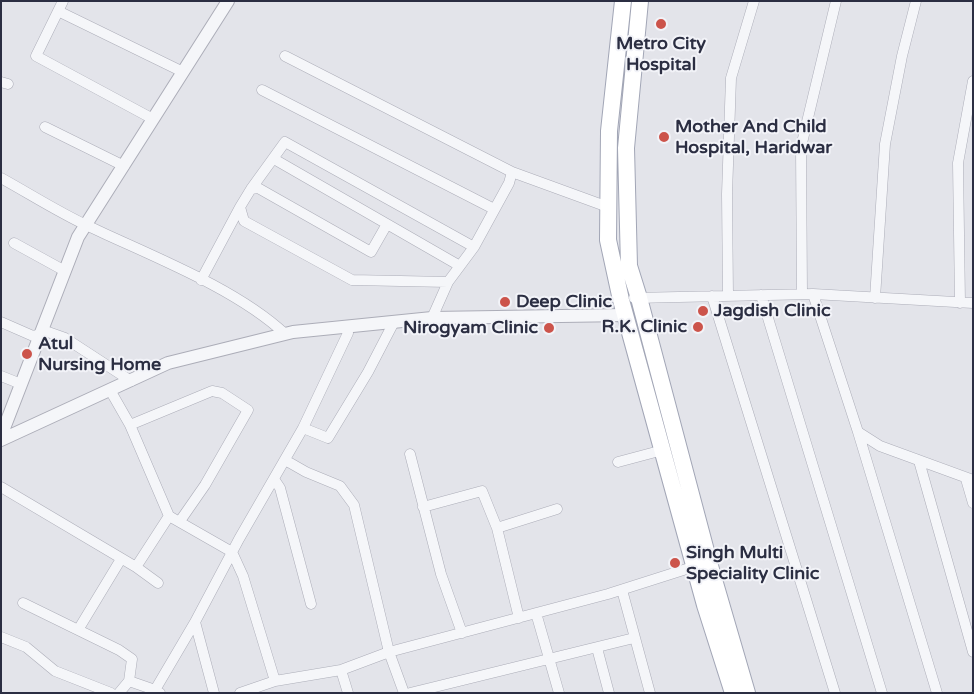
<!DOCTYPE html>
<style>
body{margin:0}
#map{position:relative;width:974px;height:694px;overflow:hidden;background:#e3e4ea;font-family:"Varela Round",sans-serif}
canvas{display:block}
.frame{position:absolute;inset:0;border:2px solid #2b2e42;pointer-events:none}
</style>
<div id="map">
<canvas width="974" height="694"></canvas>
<div class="frame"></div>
</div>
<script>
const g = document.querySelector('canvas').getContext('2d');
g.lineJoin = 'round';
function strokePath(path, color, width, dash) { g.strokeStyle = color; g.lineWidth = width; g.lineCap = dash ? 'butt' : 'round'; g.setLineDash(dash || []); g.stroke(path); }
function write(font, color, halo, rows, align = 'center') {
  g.font = font + ' "Varela Round",sans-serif'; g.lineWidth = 4; g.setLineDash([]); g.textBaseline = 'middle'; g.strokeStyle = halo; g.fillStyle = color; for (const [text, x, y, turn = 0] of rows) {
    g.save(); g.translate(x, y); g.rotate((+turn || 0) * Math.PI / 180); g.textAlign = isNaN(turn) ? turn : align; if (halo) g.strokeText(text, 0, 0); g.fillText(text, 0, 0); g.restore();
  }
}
const minor = new Path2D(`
 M63,1L36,56L153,119
 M58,11L183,72
 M285,56L512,172L608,207
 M1,82L8,84
 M262,90L494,209
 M45,127L124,166
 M274,159L460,266
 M1,178C30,194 58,212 88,226C149,255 236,288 285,334
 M251,189L285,142L474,247
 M387,224L371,252L258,188L251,189L240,207L244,221L352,280L448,282L474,247L509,183L512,172
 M14,243L65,271
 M201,280L240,207
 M802,294L801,147L836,1
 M813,294L973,303
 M761,295L882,693
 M712,296L835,693
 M728,296L727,194L731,78L754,1
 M634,298L813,294L858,432L880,446L973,480
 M875,298L885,144L902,56L916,1
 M960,303L958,163L973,81
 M432,318L448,282
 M1,322L33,336L48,332L65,338L131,381
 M1,376L21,384
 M110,390L130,425L169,516L232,552L243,576L275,681
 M130,425L212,391L222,393L248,410L205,485L180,521
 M303,428L348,333L346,326
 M858,432L937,693
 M410,454L441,574L462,633
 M285,460L306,472L340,486L354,505L389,652L404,693
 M919,461L973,652
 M618,462L663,450
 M274,479L280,488L311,604
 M966,479L973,503
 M1,487L136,567L158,583
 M423,507L482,491L497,528L519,618
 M497,528L557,509
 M136,567L169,516
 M622,590L650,693
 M23,603L119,650L132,659L129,681
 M536,613L559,693
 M195,622L214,693
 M78,630L121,559
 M1,637L26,647L55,671L111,693
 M597,648L609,693
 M341,670L348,693
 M119,693L129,681L155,690
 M160,693L155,690L195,622L239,539L303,428L328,438L368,372L394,322
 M240,693L275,681L341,670L389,652L608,594L699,565
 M410,693L634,638`);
const tertiary = new Path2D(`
 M1,436L78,237L228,1
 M1,440L168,363L293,332L432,318L626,315`);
const primary = new Path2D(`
 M623,1L609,131L608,240L621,300L705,605L733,693
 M640,1L626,148L629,266L639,298L710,566L747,693`);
strokePath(minor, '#acadb8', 11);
strokePath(tertiary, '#acadb8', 14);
strokePath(primary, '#a2a6b6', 18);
strokePath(minor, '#f5f6f9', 10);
strokePath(tertiary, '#f5f6f9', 12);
strokePath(primary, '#fff', 16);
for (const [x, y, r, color] of [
 [661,24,6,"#cc544b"],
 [664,137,6,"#cc544b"],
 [505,302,6,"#cc544b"],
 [703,311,6,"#cc544b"],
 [698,327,6,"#cc544b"],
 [549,328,6,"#cc544b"],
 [27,354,6,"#cc544b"],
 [675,563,6,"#cc544b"]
]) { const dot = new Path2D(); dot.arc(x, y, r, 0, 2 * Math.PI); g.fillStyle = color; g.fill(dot); strokePath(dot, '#f2f3f8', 2); }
write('bold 18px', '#2b2e42', '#f2f3f8', [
 ["Metro City",661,44,"center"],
 ["Hospital",661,65,"center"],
 ["Mother And Child",675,127],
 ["Hospital, Haridwar",675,148],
 ["Deep Clinic",516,302],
 ["Jagdish Clinic",714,311],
 ["R.K. Clinic",687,327,"right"],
 ["Nirogyam Clinic",538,328,"right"],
 ["Atul",38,344],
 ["Nursing Home",38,365],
 ["Singh Multi",686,553],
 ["Speciality Clinic",686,574]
], 'left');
</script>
